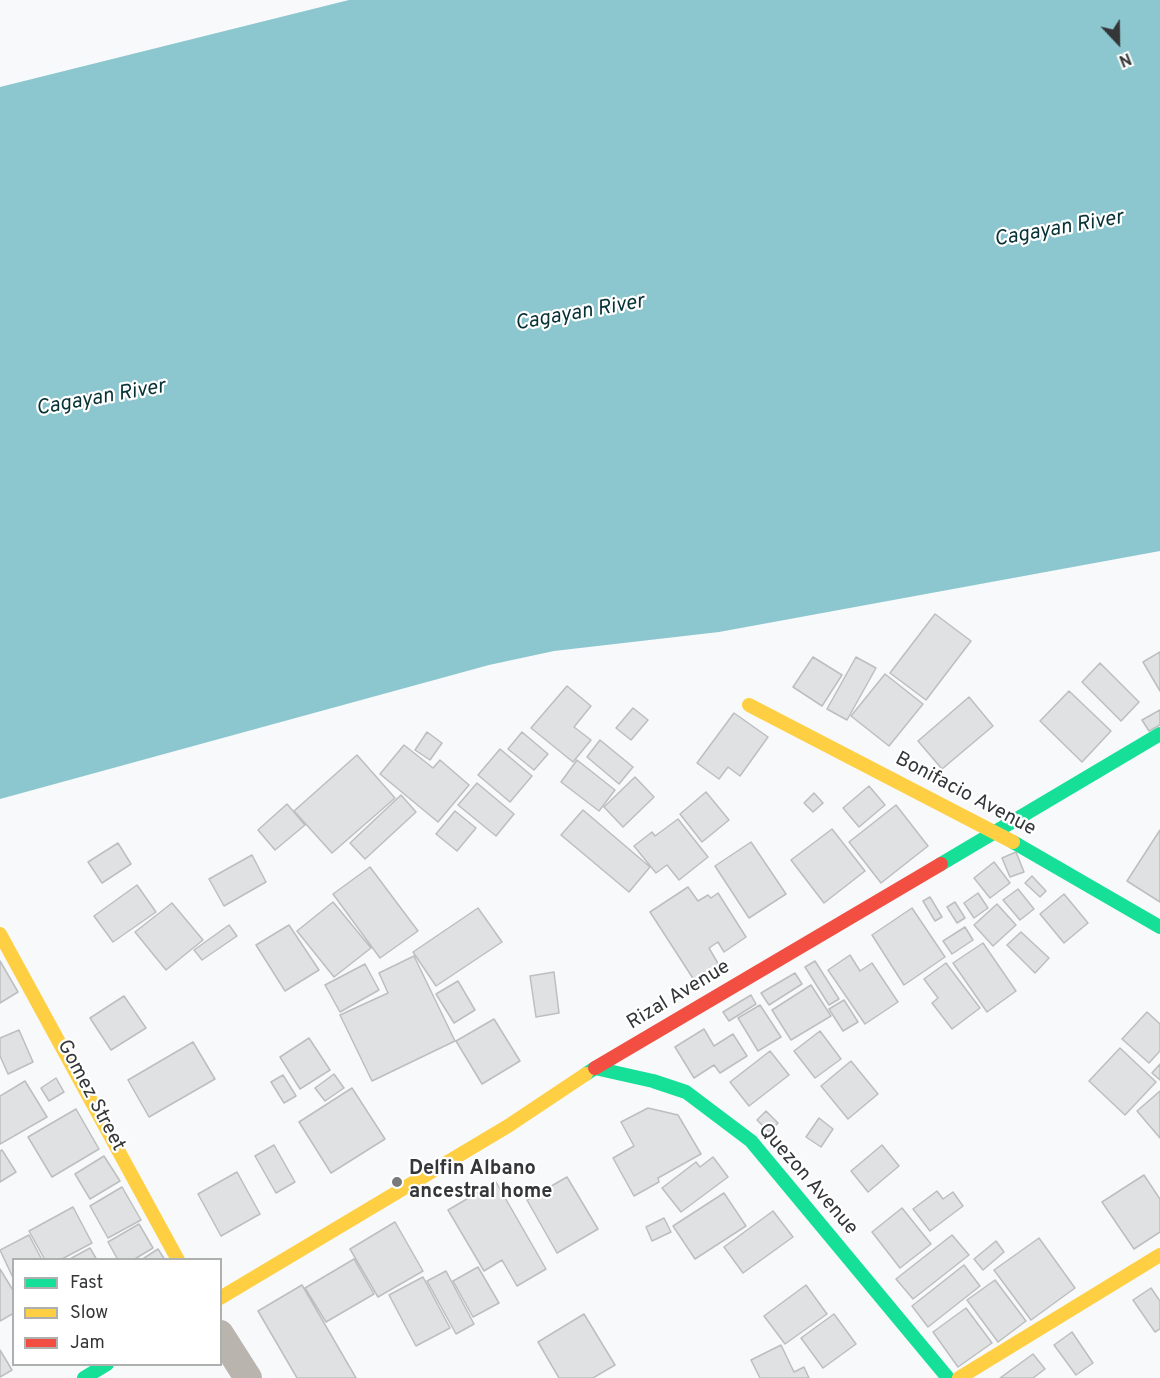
<!DOCTYPE html>
<style>
body{margin:0}
#map{position:relative;width:1160px;height:1378px;overflow:hidden;background:#f7f9fb;font-family:Overpass,sans-serif}
canvas{display:block}
.legend{position:absolute;left:12px;top:1258px;width:210px;height:108px;box-sizing:border-box;background:#fff;border:2px solid #aeafaf;margin:0;padding:8px 10px;list-style:none;font-size:18px;color:#353638}
.legend li{display:flex;align-items:center;gap:12px;height:30px}
.legend b{width:30px;border:2px solid #aeafaf}
.north{position:absolute;left:1088px;top:12px;width:60px;height:60px;-webkit-text-stroke:4px #fff;paint-order:stroke;rotate:158deg;font-size:16px;font-weight:700;line-height:24px;text-align:center;color:#353638}
.north::after{content:'';display:block;margin:auto;width:21px;height:27px;background:#353638;clip-path:polygon(50% 0,100% 100%,50% 72%,0 100%)}
</style>
<div id="map">
<canvas width="1160" height="1378"></canvas>
<ul class="legend">
<li><b style="height:8px;background:#16e098"></b>Fast</li>
<li><b style="height:8px;background:#ffcf43"></b>Slow</li>
<li><b style="height:8px;background:#f24e42"></b>Jam</li>
</ul>
<div class="north">N</div>
</div>
<script>
const g = document.querySelector('canvas').getContext('2d');
g.lineJoin = 'round';
function fill(path, color) { g.fillStyle = color; g.fill(path, 'evenodd'); }
function strokePath(path, color, width, dash) { g.strokeStyle = color; g.lineWidth = width; g.lineCap = dash ? 'butt' : 'round'; g.setLineDash(dash || []); g.stroke(path); }
function write(font, color, halo, rows, align = 'center') {
  g.font = font + ' Overpass,sans-serif'; g.lineWidth = 4.5; g.setLineDash([]); g.textBaseline = 'middle'; g.strokeStyle = halo; g.fillStyle = color; for (const [text, x, y, turn = 0] of rows) {
    g.save(); g.translate(x, y); g.rotate((+turn || 0) * Math.PI / 180); g.textAlign = isNaN(turn) ? turn : align; if (halo) g.strokeText(text, 0, 0); g.fillText(text, 0, 0); g.restore();
  }
}
fill(new Path2D(`
 M349,0H1160V551L719,632L554,651L489,665L0,799V87Z`), '#8cc7cf');
const building = new Path2D(`
 M935,614L971,641L926,700L890,673Z
 M1160,652V691L1143,662Z
 M813,657L842,675L822,706L793,687Z
 M856,657L876,668L847,720L827,709Z
 M1100,663L1139,702L1121,721L1082,682Z
 M885,674L923,704L889,746L851,716Z
 M567,686L591,706L574,727L591,740L573,762L531,728Z
 M1069,691L1111,731L1082,762L1040,721Z
 M969,697L993,726L942,769L918,741Z
 M633,708L648,720L631,740L616,728Z
 M1160,710V725L1149,731L1142,720Z
 M734,713L768,737L740,776L728,767L719,779L697,763Z
 M427,732L442,743L430,760L415,750Z
 M522,732L548,754L534,770L508,749Z
 M600,740L633,767L619,784L587,757Z
 M404,745L433,768L440,760L469,785L438,822L380,774Z
 M500,749L532,776L510,802L478,775Z
 M357,755L395,798L332,853L294,811Z
 M577,760L615,790L599,811L561,782Z
 M635,777L654,797L623,827L604,807Z
 M477,783L514,814L496,836L458,805Z
 M869,786L885,805L859,827L843,808Z
 M706,792L729,820L702,842L680,814Z
 M814,793L823,803L813,812L804,803Z
 M401,795L416,812L365,859L350,843Z
 M287,804L305,825L275,850L258,830Z
 M896,805L928,846L881,883L849,842Z
 M583,810L650,867L629,892L561,835Z
 M455,811L476,828L457,851L436,834Z
 M678,819L708,857L679,880L667,865L656,873L634,846L652,832L655,836Z
 M832,829L865,871L824,903L791,860Z
 M1160,830V902L1127,881Z
 M751,842L786,894L749,918L715,866Z
 M118,843L131,864L102,883L88,862Z
 M1016,852L1024,872L1010,877L1002,858Z
 M252,855L266,882L224,906L209,879Z
 M994,862L1010,883L990,898L974,878Z
 M370,867L418,931L380,958L333,894Z
 M1032,876L1046,891L1040,897L1025,883Z
 M137,885L156,912L113,942L94,916Z
 M688,887L698,901L708,895L711,898L718,893L746,937L724,952L718,942L709,948L720,967L696,983L650,912Z
 M1018,889L1034,909L1020,920L1003,900Z
 M978,893L988,908L974,918L964,903Z
 M1064,894L1088,923L1064,943L1040,914Z
 M930,897L942,917L935,921L923,901Z
 M333,902L371,948L334,977L297,931Z
 M955,902L965,918L957,923L947,907Z
 M172,903L203,940L166,970L135,932Z
 M997,904L1016,925L993,946L974,925Z
 M478,908L502,942L436,986L413,952Z
 M912,908L945,957L904,985L872,935Z
 M229,925L237,936L202,960L194,950Z
 M289,925L319,970L285,991L256,945Z
 M965,927L973,940L952,954L943,941Z
 M1021,932L1049,958L1035,973L1007,945Z
 M983,943L1016,991L987,1012L953,963Z
 M850,955L860,971L872,963L898,1002L865,1024L828,970Z
 M414,956L455,1041L372,1081L340,1015L388,993L379,973Z
 M0,961L18,992L0,1003Z
 M815,961L839,999L829,1005L805,967Z
 M946,963L980,1008L952,1029L932,1003L938,998L924,979Z
 M365,964L379,990L340,1012L325,985Z
 M554,972L559,1013L536,1017L530,976Z
 M795,973L802,984L769,1005L761,993Z
 M458,981L475,1010L454,1023L436,994Z
 M811,985L831,1016L791,1040L772,1010Z
 M751,995L756,1004L729,1021L723,1012Z
 M124,996L146,1028L111,1050L90,1018Z
 M844,1000L858,1022L843,1031L829,1009Z
 M760,1005L781,1037L758,1051L738,1018Z
 M1147,1012L1160,1024V1051L1149,1063L1122,1039Z
 M494,1019L520,1061L482,1084L456,1041Z
 M704,1029L714,1046L733,1034L747,1056L720,1073L714,1065L694,1078L675,1047Z
 M19,1030L33,1062L8,1074L0,1056V1038Z
 M820,1031L841,1059L815,1078L794,1051Z
 M309,1038L330,1070L300,1089L280,1057Z
 M193,1042L215,1079L149,1117L128,1080Z
 M1120,1048L1156,1082L1125,1115L1089,1081Z
 M770,1051L789,1075L749,1106L730,1082Z
 M851,1061L878,1094L848,1119L821,1086Z
 M1160,1064V1080L1152,1073Z
 M334,1074L344,1088L325,1101L315,1088Z
 M283,1075L296,1096L284,1103L271,1082Z
 M56,1078L64,1092L49,1101L41,1088Z
 M25,1081L47,1117L0,1144V1096Z
 M352,1088L385,1139L331,1173L299,1122Z
 M1160,1091V1138L1137,1111Z
 M648,1108L678,1115L701,1154L658,1178L659,1182L634,1196L613,1158L634,1146L621,1122Z
 M76,1109L99,1149L52,1177L28,1137Z
 M766,1111L778,1123L769,1132L757,1120Z
 M819,1118L833,1129L821,1147L806,1137Z
 M274,1145L295,1182L276,1193L255,1156Z
 M882,1145L899,1166L868,1192L851,1171Z
 M2,1150L16,1172L0,1182V1151Z
 M104,1156L120,1181L90,1199L75,1174Z
 M713,1157L728,1177L681,1212L662,1188L696,1162L700,1167Z
 M237,1172L260,1214L221,1236L198,1194Z
 M1144,1175L1160,1199V1232L1134,1249L1102,1202Z
 M567,1177L598,1229L557,1253L527,1200Z
 M496,1182L546,1269L517,1286L502,1260L484,1271L448,1210Z
 M122,1187L141,1220L108,1238L90,1206Z
 M937,1191L943,1199L953,1192L963,1206L930,1231L913,1209Z
 M724,1193L746,1226L695,1259L673,1226Z
 M73,1207L92,1243L60,1260H45L29,1231Z
 M902,1208L931,1244L900,1268L872,1232Z
 M773,1211L793,1237L743,1273L724,1247Z
 M664,1218L671,1232L652,1241L646,1227Z
 M395,1222L423,1271L378,1297L350,1249Z
 M139,1224L153,1248L133,1260H118L108,1242Z
 M29,1235L42,1260H14V1280L0,1250Z
 M952,1235L969,1255L913,1299L896,1279Z
 M1039,1238L1075,1288L1031,1320L994,1270Z
 M996,1241L1004,1252L983,1270L974,1259Z
 M90,1248L97,1260H68Z
 M158,1249L165,1260H141Z
 M354,1259L374,1294L326,1322L305,1288Z
 M964,1265L980,1286L928,1327L912,1306Z
 M478,1267L499,1303L473,1317L453,1281Z
 M0,1269L14,1292V1313L0,1321Z
 M446,1271L474,1324L456,1334L427,1281Z
 M423,1277L450,1328L416,1346L389,1295Z
 M995,1280L1026,1321L998,1342L967,1300Z
 M302,1285L356,1378H297L258,1311Z
 M806,1285L827,1314L785,1344L764,1316Z
 M1151,1288L1160,1301V1329L1155,1332L1133,1300Z
 M966,1308L992,1343L958,1367L933,1332Z
 M584,1314L615,1365L593,1378H559L538,1342Z
 M834,1314L856,1344L823,1368L801,1338Z
 M1072,1332L1093,1363L1076,1375L1054,1345Z
 M781,1345L794,1372L804,1367L809,1378H760L751,1360Z
 M0,1350L12,1370L0,1377Z
 M1033,1354L1045,1369L1033,1378H1000Z`);
fill(building, '#e0e1e3');
strokePath(building, '#bdbebf', 1.5);
strokePath(new Path2D(`
 M220,1334L248,1378`), '#bab4ae', 28);
strokePath(new Path2D(`
 M1013,842L1160,927
 M941,864L1160,734
 M586,1074L595,1068L653,1081L686,1092L751,1141L948,1378
 M84,1378L107,1364`), '#16e098', 14);
strokePath(new Path2D(`
 M749,705L1013,842
 M0,934L178,1260
 M220,1298L508,1126L586,1074
 M959,1378L1160,1255`), '#ffcf43', 14);
strokePath(new Path2D(`
 M595,1068L941,864`), '#f24e42', 14);
for (const [x, y, r, color] of [
 [397,1182,6,"#797a7c"]
]) { const dot = new Path2D(); dot.arc(x, y, r, 0, 2 * Math.PI); g.fillStyle = color; g.fill(dot); strokePath(dot, '#fff', 2); }
write('20px', '#353638', '#fff', [
 ["Bonifacio Avenue",965,795,28],
 ["Rizal Avenue",679,996,-31],
 ["Gomez Street",90,1096,62],
 ["Quezon Avenue",807,1180,49]
]);
write('bold 20px', '#353638', '#fff', [
 ["Delfin Albano",409,1170],
 ["ancestral home",409,1193]
], 'left');
write('italic 21px', '#073236', '#fff', [
 ["Cagayan River",1059,230,-10],
 ["Cagayan River",580,314,-10],
 ["Cagayan River",101,399,-10]
]);
</script>
